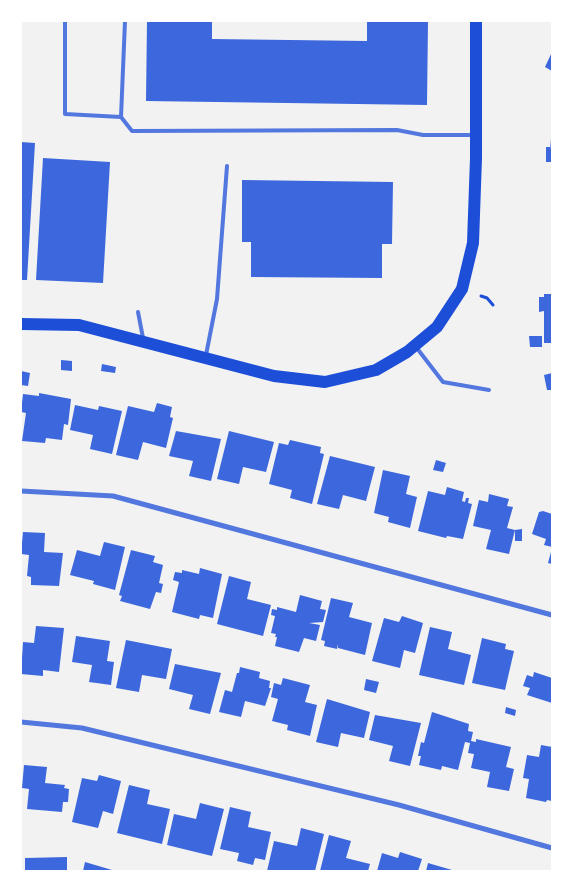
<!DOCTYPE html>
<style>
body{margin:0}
#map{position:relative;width:573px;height:892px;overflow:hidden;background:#f2f2f2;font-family:"Golos Text",sans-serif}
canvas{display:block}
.frame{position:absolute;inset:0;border:22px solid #fff;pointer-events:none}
</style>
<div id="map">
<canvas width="573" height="892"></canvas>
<div class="frame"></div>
</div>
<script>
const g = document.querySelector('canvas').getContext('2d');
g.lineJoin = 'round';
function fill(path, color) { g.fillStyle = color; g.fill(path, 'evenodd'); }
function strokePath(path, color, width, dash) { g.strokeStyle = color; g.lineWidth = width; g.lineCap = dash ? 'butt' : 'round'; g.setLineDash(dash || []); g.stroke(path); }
fill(new Path2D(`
 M147,21H212V39L367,41V21H428L427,105L146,101Z
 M552,52V71L545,67Z
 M550,139L552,162H546V147H550Z
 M21,142L35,143L27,280H21Z
 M43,158L110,162L103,283L36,280Z
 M242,180L393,182L392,244H382V278L251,277V242H242Z
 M544,294H552V343H544V311L539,312V297H544Z
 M529,336H542V347H530Z
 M61,360L72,361V371L61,370Z
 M102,364L116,367L115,373L101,371Z
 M21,371L30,373L28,386L21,385Z
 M552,373V390H547L544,375Z
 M39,393L71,399L68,425L64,424L62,440L46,438L45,443L22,441L26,413L21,412L23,394L39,396Z
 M157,403L172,407L170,417L173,418L166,448L143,442L138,460L116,455L128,406L154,412Z
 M75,405L98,410L99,406L122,411L112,454L90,449L93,435L70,430Z
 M176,431L221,439L211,481L189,476L193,461L169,456Z
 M229,431L274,442L266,472L243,467L239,484L217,479Z
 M290,440L321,447L320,453L324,454L312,504L290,498L292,490L269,484L279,443L288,445Z
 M330,456L375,467L366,501L343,495L339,509L317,504Z
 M436,460L446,463L443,472L433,470Z
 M383,470L410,476L406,494L417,497L410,528L388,522L389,517L374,513Z
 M447,487L464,492L462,501L465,502L466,498H469L468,503L472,504L463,539L447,536L446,538L418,531L428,491L445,495Z
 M489,494L509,499L507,506L513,507L507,528L515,530L509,554L486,549L491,530L473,526L479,500L488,502Z
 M543,511L552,514V547L544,545L546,539L532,534L539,512Z
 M522,529V541H515V530Z
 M23,532L45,533L44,552L63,553L59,586L31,585V577L27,576L29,555L21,554Z
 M104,542L125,547L115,590L93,584L94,581L70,575L77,550L100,556Z
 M131,550L155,556L153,562L163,565L159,583L163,584L161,593L156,592L150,609L120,601L122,596L119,595Z
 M551,552H552V564L548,563Z
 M200,568L222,574L213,618L200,615L199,619L172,612L179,582L173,580L175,572L182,573V570L199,574Z
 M229,576L251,582L247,599L271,605L263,636L217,624Z
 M300,595L322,601L320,609L326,610L323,622L309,623L320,625L316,641L304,638L299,652L275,646L277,637H275L276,634L271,633L275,616L271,615L272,609L277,610V607L296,612Z
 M331,598L353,603L349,617L372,623L365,655L338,648V644L337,649L324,646L325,641L321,640Z
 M402,616L423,623L415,653L404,650L400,668L372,661L384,618L399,622Z
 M36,626L64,628L59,672L43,670V676L21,674L23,642L34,643Z
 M430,627L452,632L448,649L471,655L464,685L419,675Z
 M76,636L110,641L107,661L114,662L111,685L89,682L92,665L72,662Z
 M482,638L506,644L505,649L514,651L505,690L472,683Z
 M126,640L172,649L166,679L142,675L139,692L116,688Z
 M175,664L221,673L210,714L189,709L193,695L169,689Z
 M240,667L260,672L259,678L270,681L269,688H271L265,706L245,701L241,717L219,712L225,690L232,692L237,673H239Z
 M534,672L552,678V703L527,695L530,688L523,686L527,675L533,677Z
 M283,678L310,685L305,702L317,705L310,736L287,730L288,725L272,721L278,699L271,697L274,683L281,685Z
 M366,679L379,682L376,693L364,690Z
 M327,699L370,712L364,738L341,733L338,747L316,742Z
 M506,707L516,710L515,716L505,713Z
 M432,712L469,724L468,731L473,732L471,741L476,742V739L511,747L506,767L514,769L509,791L487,787L490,772L471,768L474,754L468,753L470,743L465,742L458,770L442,766L441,770L419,765L421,756H418L421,742L424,743Z
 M375,715L421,723L410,766L389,761L393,746L369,740Z
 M541,745L552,747V801L547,800L546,802L526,798L529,779L523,778L527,755L539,757Z
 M24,765L47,767L45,783L65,785L64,788L69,789L68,802H63L62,812L27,809L29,789L22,788Z
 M99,775L121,781L113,814L103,811L98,828L72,822L82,778L97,781Z
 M129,785L150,790L147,804L170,809L162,844L117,833Z
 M200,803L224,809L212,856L167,845L174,814L196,819Z
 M230,807L251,812L248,827L271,832L265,860L255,858L253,865L237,861L239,853L220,849Z
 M301,828L324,834L315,871H267L274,841L297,846Z
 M329,835L351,841L346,858L370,864L368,871H320Z
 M400,852L422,859L418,871H377L382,853L398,858Z
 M67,857V871H25V858Z
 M85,862L112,870V871H83Z
 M428,863L452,870V871H426Z`), '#3d67dc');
strokePath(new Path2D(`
 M481,296L487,298L493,305`), '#1d4ed8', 3);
strokePath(new Path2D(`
 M65,21V114L121,117L132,131L397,130L423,135H473
 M121,117L125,21
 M138,312L143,338
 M416,347L443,382L489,390
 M206,355L217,299L227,166`), '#5277de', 4);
strokePath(new Path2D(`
 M21,491L113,496L552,615
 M21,722L82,728L399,805L552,848`), '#5277de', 5);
strokePath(new Path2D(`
 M21,324L79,325L274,376L325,382L376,370L407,352L437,327L462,289L473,243L476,158V21`), '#1d4ed8', 12);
</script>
